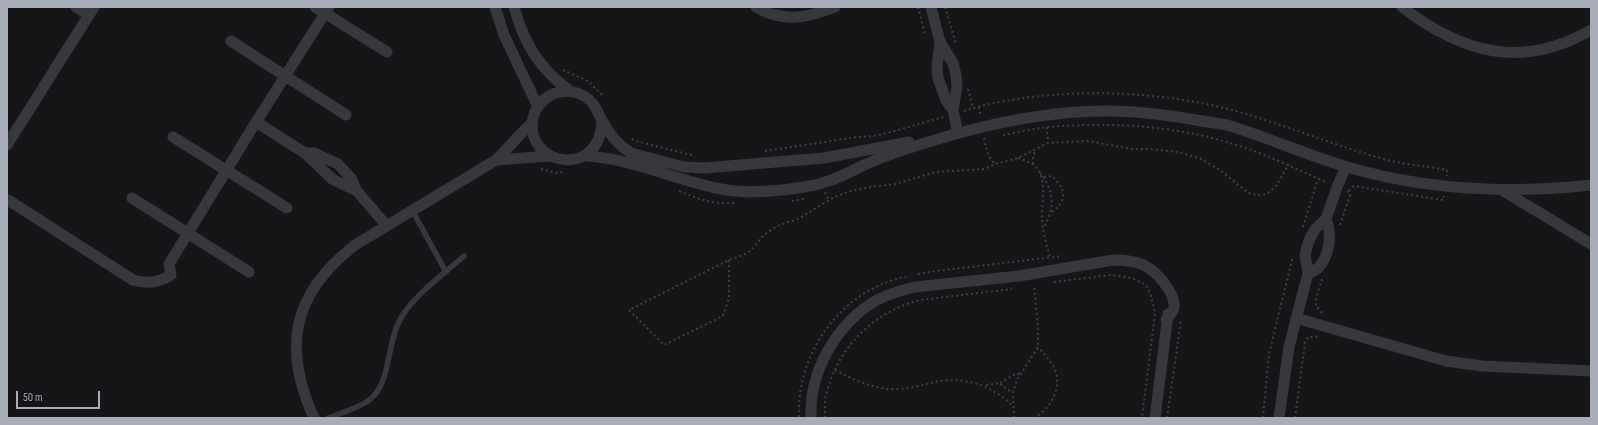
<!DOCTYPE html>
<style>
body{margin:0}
#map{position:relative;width:1598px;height:425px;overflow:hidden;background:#161618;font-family:"Sofia Sans Condensed",sans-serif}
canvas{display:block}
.frame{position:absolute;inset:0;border:8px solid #a8adb8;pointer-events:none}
.scale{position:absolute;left:16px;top:391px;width:84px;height:18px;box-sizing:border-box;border:2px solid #a8adb8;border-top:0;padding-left:5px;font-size:12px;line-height:14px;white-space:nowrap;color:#a8adb8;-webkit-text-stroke:3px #111113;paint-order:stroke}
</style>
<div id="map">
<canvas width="1598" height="425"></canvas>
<div class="frame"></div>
<div class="scale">50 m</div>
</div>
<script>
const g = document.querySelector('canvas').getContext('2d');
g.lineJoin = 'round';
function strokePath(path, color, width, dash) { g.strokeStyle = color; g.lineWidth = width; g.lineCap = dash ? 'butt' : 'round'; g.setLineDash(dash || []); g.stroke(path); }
strokePath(new Path2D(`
 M918,7L925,34
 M945,7L956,44
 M563,70L588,81L602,95
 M968,89L973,108C1057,86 1163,89 1246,114C1293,128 1339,147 1387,160C1407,165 1427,166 1447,170V176
 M979,107L981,117
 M964,111L973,108
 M1047,127L1048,142
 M1003,135C1018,132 1033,129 1048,127C1109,122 1174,125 1233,144C1266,154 1296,169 1328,183
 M984,138C986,148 987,156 995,164
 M632,139L636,141L695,156
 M765,151L858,137L873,136L891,132L943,117
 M1018,158C1026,161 1034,163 1039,171C1046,182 1042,206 1042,218C1042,231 1047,245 1050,258
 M1033,164V156L1036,150
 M541,169L557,173L564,172
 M1040,173C1055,192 1055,208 1043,229
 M1044,177L1052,176C1066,189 1068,200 1052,212
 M679,191C700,200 712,204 736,203
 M1349,191L1354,186L1443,200L1444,196
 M825,192L829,200
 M792,201L804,199
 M1340,225L1350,195L1347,191
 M1303,227L1318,179
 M729,260V298L723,316L664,345L629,310L729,260L748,253L764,235L777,226L798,219L834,197L851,191L871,187L895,184L936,172L985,169L995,164L1018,158L1048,143L1088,141L1132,149H1149L1178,152L1201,159L1220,170L1248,193L1258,195L1267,194L1276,186L1289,164
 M918,274L936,271L1062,256
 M1054,282L1111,275L1132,278L1146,285L1151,296L1155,313L1142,418
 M1322,313L1316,306V299L1322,279
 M835,370C852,379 869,387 889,389C904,390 920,386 934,382C965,376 991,385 1013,406
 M1000,383L1015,374H1020
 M986,385L1000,383L1006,389L1013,392
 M799,417C796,353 842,289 906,277
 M825,418C825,412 825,405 825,399C826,393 829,385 831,379C846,339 880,310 920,300L1012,289
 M1014,418L1013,392L1017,380L1038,347V327L1034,285
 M1034,418C1049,410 1061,391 1056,373C1053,363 1045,355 1038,347
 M1167,418L1181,320
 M1263,418L1269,354L1293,256
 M1295,418L1305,342L1308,337H1316L1317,335`), '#3d3f44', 2, [2, 3]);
strokePath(new Path2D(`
 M412,210L446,272
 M328,418C341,413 356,409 368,401C392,385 386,342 401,318C414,295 445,273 464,256`), '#37383d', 5.5);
strokePath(new Path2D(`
 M76,7L89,15
 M315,7L387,52
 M495,7L504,35L538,107
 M514,7C524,44 540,69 570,91
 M756,7C783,23 808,18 835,7
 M931,7L940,42L953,63L956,75L957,87L953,110
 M1402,7C1462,53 1522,70 1591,30
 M231,41L346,115
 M940,42L937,66L938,78L946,100L953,110L958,133
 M602,121C600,180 524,166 533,118C535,109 541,101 549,96C560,90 573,90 584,96C595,102 597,112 603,122C609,134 620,146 631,153L684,167L704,168L824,158L909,142
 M256,122L305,153L332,179L357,191
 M173,137L287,208
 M7,145L94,7
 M305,153H314L338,164L351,178L357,191L386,225
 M586,156C633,159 675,180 721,189C746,194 779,191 804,187C837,183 856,166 886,156C957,131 1032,111 1108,111C1138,111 1167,115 1196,120C1206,122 1217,123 1227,125C1267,137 1304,154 1344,166C1424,190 1509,194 1591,185
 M496,160L550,156
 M1502,190L1591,244
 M132,198L249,272
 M8,200L133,280C147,284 158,283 171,275L169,264L256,122L329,7
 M1308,273C1312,272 1316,270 1319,267C1330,255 1332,232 1326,219
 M1296,318L1446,361L1482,366L1591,371
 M314,418C282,347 292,294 355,245L496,160C509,148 519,134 532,123
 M811,418C809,371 837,323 877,300C889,294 902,290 915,287L1019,276L1113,260C1124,260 1134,261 1144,265C1157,272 1175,292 1174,307C1174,312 1169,316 1166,320
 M1155,418L1168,314
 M1279,418L1289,347L1308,273L1305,255L1309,240L1316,228L1326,219L1337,187L1346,167`), '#37383d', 11);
</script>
